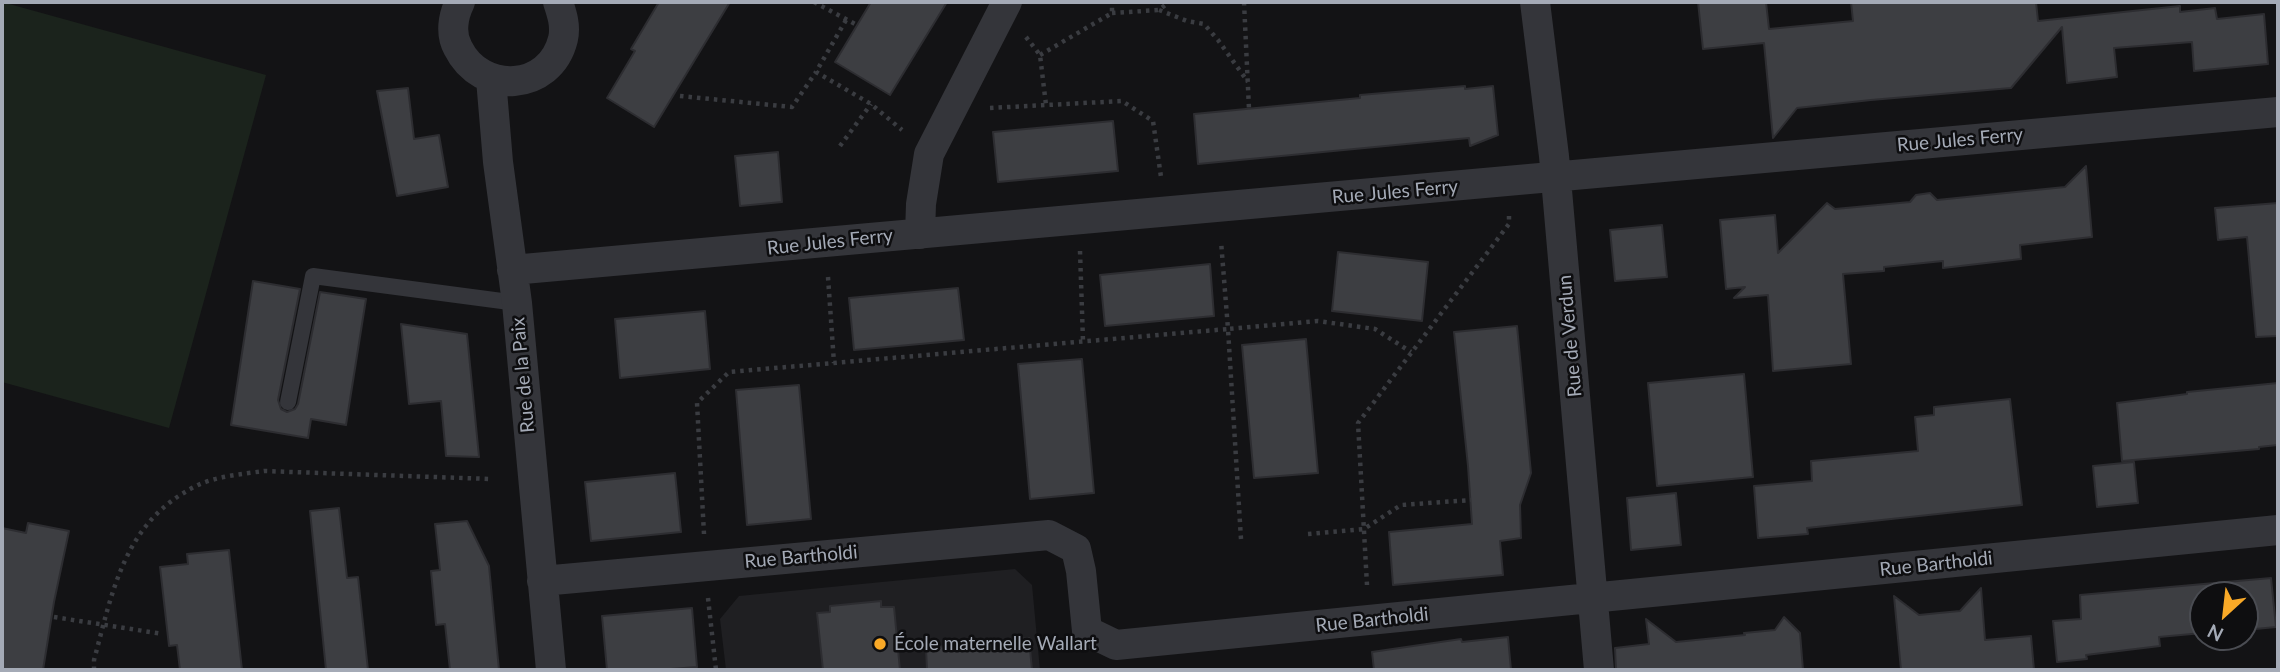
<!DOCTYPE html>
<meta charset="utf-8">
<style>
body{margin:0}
#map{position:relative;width:2280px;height:672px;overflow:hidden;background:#131315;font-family:Lato,sans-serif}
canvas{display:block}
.frame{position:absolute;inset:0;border:4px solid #a4aab6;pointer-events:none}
.north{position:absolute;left:2189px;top:581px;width:70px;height:70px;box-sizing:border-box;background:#0e0e10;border:2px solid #4a4c52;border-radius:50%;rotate:207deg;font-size:19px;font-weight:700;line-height:28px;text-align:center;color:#a4aab6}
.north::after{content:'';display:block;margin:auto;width:24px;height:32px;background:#f9a927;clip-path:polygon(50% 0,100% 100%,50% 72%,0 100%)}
</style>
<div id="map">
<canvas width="2280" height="672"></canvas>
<div class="frame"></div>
<div class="north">N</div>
</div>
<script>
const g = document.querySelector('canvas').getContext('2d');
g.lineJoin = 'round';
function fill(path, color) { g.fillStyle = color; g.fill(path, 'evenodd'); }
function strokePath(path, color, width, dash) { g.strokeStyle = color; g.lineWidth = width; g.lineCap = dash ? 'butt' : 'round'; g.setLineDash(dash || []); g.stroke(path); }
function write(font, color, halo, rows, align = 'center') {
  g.font = font + ' Lato,sans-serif'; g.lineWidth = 5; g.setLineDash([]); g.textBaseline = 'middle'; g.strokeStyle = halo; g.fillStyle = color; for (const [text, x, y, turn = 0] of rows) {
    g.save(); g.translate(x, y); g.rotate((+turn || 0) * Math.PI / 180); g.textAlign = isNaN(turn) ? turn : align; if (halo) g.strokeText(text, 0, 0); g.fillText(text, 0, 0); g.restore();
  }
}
fill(new Path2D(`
 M1015,569L1032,585L1040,670H726L720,619L739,596Z`), '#1f1f22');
fill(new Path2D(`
 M2,2L266,75L169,428L2,382Z`), '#1b231c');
const building = new Path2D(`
 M659,2H730L654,127L607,98L635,51L631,49Z
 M871,2H947L890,95L835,62Z
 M1698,2H1766L1769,29L1853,21L1851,2H2036L2038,21L2180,6V12L2215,8L2217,19L2264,14L2268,64L2194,71L2192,42L2114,48L2117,77L2067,83L2062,27L2011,88L1871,100L1797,108L1773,138L1764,43L1703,49Z
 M1465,86V89L1493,86L1498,135L1470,146L1469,138L1198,164L1194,114L1360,98V95Z
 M408,88L414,139L439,135L448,187L397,196L377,91Z
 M1113,121L1118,171L998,182L993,132Z
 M778,152L782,202L740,206L735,156Z
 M2086,166L2092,237L2020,245L2021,259L1943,268V261L1884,267V271L1843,274L1851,364L1773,371L1768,295L1734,298L1745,287L1726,289L1720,220L1775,215L1778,253L1827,203L1835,209L1910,202L1916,195L1930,193L1937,200L2065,187Z
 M2278,203V336L2256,337L2247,237L2218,240L2215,208Z
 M1662,225L1667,277L1615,281L1610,230Z
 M1338,252L1428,262L1422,321L1332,311Z
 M1210,264L1214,316L1105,326L1100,275Z
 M253,281L300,289L278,400L281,409L287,412L295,409L298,404L320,292L366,299L346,425L311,419L308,438L231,425Z
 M958,288L964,340L854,350L849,298Z
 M705,311L710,369L620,378L615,319Z
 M401,324L467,334L479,457L446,456L441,401L409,404Z
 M1517,326L1531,473L1520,505L1521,538L1500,541L1503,575L1393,585L1389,532L1472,524L1468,466L1454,332Z
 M1306,339L1318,473L1254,478L1242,345Z
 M1082,359L1094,493L1030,499L1018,364Z
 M1744,374L1753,477L1657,486L1648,383Z
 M2278,383V445L2259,447V449L2122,461L2117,403L2187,394V392Z
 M799,385L811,519L747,525L736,390Z
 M2010,399L2022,505L1807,528L1808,534L1758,538L1754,486L1812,481L1811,461L1918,451L1915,417L1934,415V407Z
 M2134,462L2138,503L2097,507L2093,466Z
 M675,473L681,532L591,541L585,482Z
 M1676,493L1681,545L1631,550L1627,498Z
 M339,508L347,578L358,577L368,670H326L310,511Z
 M467,521L489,566L499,670H450L445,624L436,625L431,571L440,570L435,524Z
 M28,523L69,531L54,602L43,670H2V528L26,533Z
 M229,550L242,670H180L177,645L169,646L160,567L188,564L187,554Z
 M2271,578L2276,627L2245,630V595H2203V633L2159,637L2160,646L2086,655L2087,659L2057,662L2053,621L2081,619L2080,595Z
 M1981,588L1985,640L2031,636L2034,670H1901L1894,596L1919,615L1939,613L1960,611Z
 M881,601V607H894L900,670H823L817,613L830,612V606Z
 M692,608L697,667L658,670H607L602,616Z
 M1784,617L1800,633L1803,670H1616L1615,648L1649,644L1646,619L1676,642L1745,635L1744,633L1775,630Z
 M1508,637L1511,670H1374L1372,652L1461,639L1462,642Z
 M1029,638L1032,670H927L926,648Z`);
fill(building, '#3d3e42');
strokePath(building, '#2d2d31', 2);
strokePath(new Path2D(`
 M814,2L855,24
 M1244,2L1249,109
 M1159,10L1187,21L1204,24L1218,40L1248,82
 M1112,13L1159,10L1169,2
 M846,20L816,72L871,104L902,130
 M1026,37L1040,55L1046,105
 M1040,55L1112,13V2
 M680,96L792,107L816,72
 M990,108L1122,101L1153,121L1161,177
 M840,146L871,104
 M1080,251L1083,341
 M828,277L834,363
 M704,534L697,403L729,372L1228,329L1221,241
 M1308,534L1364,529L1401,505L1471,500
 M1241,539L1228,329L1318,321L1375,329L1411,352
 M1367,585L1358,423L1509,224V214
 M708,598L716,670
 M54,617L163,634
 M94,670V660C113,590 124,522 196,486C216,476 243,474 264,471L491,479`), '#3a3c41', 4.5, [3.5, 5]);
strokePath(new Path2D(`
 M288,402L313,276L517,303`), '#34353a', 16);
strokePath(new Path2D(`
 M460,2C453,16 450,34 458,48C481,95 550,92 563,39C566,26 562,14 558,2
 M1535,2L1554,156L1599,670
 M491,79L498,162L517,303L551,670
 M920,234L921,204L929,154L1007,2
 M512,270L2278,112
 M542,581L1049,535L1076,549L1081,571L1087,631L1116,645L2278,530`), '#34353a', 30);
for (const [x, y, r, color] of [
 [880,644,7,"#f9a927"]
]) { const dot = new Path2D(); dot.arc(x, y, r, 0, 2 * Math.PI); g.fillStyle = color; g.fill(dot); strokePath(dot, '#0e0e10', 2.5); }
write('19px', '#a4aab6', '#0e0e10', [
 ["Rue Jules Ferry",1960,140,-5],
 ["Rue Jules Ferry",1395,192,-5],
 ["Rue Jules Ferry",830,242,-6],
 ["Rue de Verdun",1570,336,-95],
 ["Rue de la Paix",523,375,-95],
 ["Rue Bartholdi",801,557,-5],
 ["Rue Bartholdi",1936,564,-6],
 ["Rue Bartholdi",1372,620,-6]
]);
write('19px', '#a4aab6', '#0e0e10', [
 ["École maternelle Wallart",894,644]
], 'left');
</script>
